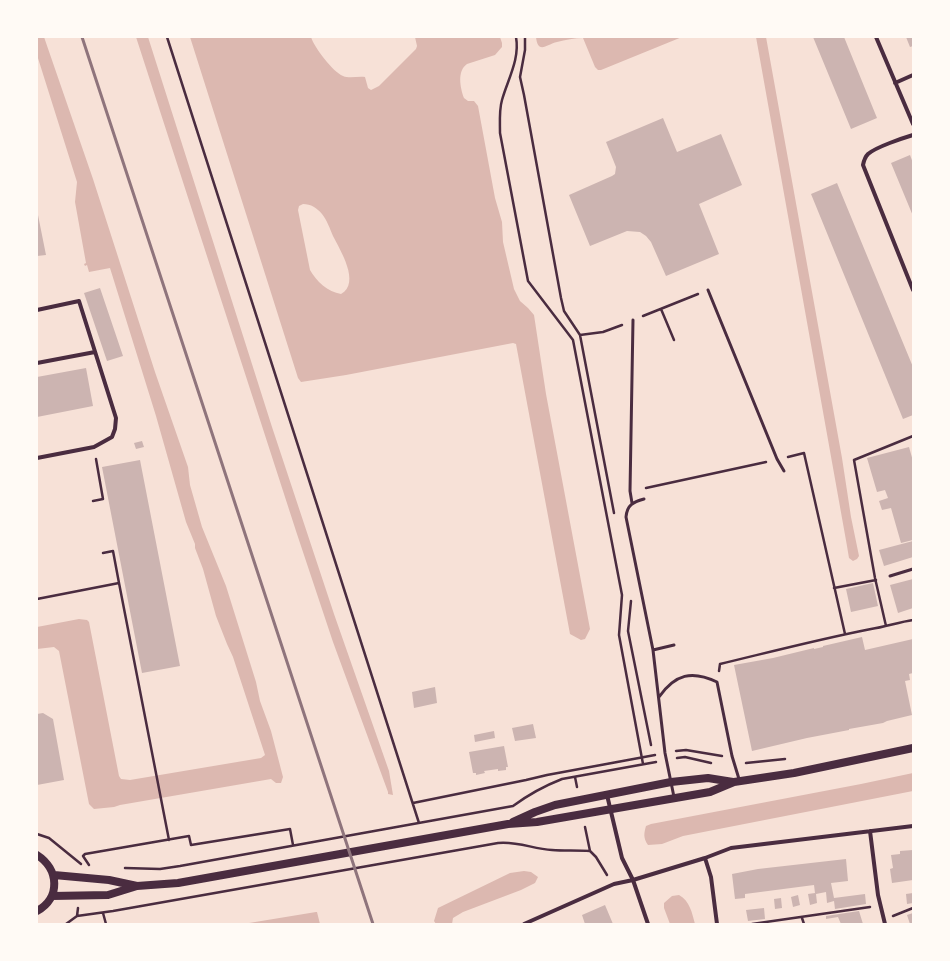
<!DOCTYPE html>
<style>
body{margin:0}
#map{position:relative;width:950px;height:961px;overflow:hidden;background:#f7e1d7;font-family:Bitter,serif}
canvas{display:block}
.frame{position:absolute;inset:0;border:38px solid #fffaf5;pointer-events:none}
</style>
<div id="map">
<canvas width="950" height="961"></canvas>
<div class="frame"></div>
</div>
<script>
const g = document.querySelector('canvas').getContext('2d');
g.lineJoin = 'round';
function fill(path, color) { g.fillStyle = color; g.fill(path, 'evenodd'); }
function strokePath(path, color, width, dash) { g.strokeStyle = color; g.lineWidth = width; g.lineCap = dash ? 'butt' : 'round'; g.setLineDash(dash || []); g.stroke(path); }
fill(new Path2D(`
 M37,37H44L93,179L155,372L188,467L190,485L202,527L226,586L256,682L260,701L271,731L283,777L281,783H276L271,779L120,805L114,807L94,809L89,804L59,651L54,647L37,649V627L79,619L87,620L89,622L119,776L121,779L130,780L261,758L265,755L233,657L227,644L216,616L203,569L195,548V544L186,522L156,416L110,268L89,272L87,265L85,266L84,264L86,263L75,202L77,182L37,55Z
 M136,37H148L272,427L334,614L389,771L393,795L388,794V792L333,642L296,531Z
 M190,37H311C314,47 333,72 343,76C350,79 357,76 365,77L368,88L371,90L379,86L416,49L417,46L415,37H500L502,43V47L495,55L467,64C457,71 460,87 464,98L468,101H474L478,106L495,198L502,222L503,242L514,289L520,301L528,308L534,315L546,394L590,629L585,639L581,640L570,634L516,344L513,343L346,375L301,382L298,378ZM303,204C311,204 317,208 322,214C327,220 330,229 333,236C340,250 361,283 341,294C328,292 316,281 310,270L298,210L299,206Z
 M536,37H682L601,70H598L595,67L583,38C575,38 565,40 557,42C547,44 538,55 536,37Z
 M756,37H766L842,458L851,517L859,556L857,559L853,561L849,558L847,546Z
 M913,773V791L683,836L662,844L648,845C643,838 644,833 646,826L651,824L861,784Z
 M524,871L531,872L538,877L535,883L521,890L463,912L453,918L452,924H436L434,921L438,908L510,873Z
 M679,895C690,901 692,913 695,924H670L664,908V903L672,896Z
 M316,912H317L320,924H243Z`), '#dcb8b0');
fill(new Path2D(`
 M813,37H844L877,118L851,129Z
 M906,37H913V46L910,47Z
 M663,118L677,152L721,134L742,185L699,204L719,254L666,276L651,242L646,236L640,232L627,231L590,246L569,195L612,176L615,174L616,167L606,142Z
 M910,155L913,163V216L891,163Z
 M837,183L913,367V415L903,419L811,194Z
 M37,210L46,255L37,256Z
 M100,288L123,356L107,361L84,293Z
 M86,368L93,406L37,417V377Z
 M142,441L144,447L136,449L134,443Z
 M909,447L913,461V540L901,543L891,508L882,510L879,501L888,498L885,490L877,492L867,458Z
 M140,460L180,666L142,673L102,467Z
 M913,541V557L884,566L879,550Z
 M913,579V608L898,613L890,585Z
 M873,583L878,606L851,612L846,589Z
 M862,637L865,650L913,639V673L909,674L910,680L905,681L912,715L887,721L883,723L849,729V730L807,738L752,751L734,665L773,658L814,648V649L823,647V646Z
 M435,687L437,703L414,708L412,692Z
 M43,713L53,719L64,780L37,785V714Z
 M533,724L536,738L515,741L512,728Z
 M494,731L495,738L475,742L474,735Z
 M504,746L508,767H506V770L498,771V769L484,771L485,773L476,775V773H473L469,752Z
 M913,850V880L892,883L890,869L893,868L891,855L900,854V851Z
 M846,859L848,881L831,883L834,898L865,894L866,904L835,909L834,901L827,903L826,892L816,894L817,903L810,905L808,894L815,893L814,885L745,894V898L735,899L732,874L758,869Z
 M913,893V903L907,904L906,894Z
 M798,895L800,905L793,907L791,897Z
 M781,898L782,908L775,909L774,899Z
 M605,905L613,924H585L582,915Z
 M764,908L765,919L748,921L746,910Z
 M859,911L863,924H841L838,917L826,919V916Z
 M913,913V924H910L907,915Z`), '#ccb4b1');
strokePath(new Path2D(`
 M167,37L419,823
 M516,37C520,59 508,79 502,100C499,110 500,122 500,133L528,281L573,340L622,595L619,635L643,764
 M525,37V50L520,77L524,95L561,298L564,311L580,335L614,513
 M661,309L674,340
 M643,316L698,294
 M580,335L603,332L622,325
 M788,457L804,453L845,634
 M646,488L766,462
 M93,501L103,499L96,459
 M103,553L113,551L119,583
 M834,588L876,580
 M37,599L119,583L169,840
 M631,601L628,631L651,745
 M886,626L875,578L854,460L913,436
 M719,671L720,664C770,652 820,639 871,629C885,627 899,622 913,620
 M676,751L686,750L722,756
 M677,758L685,757L711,763
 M746,763L785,759
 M575,777L577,787
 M413,803L526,780L547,775L655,755
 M585,827L590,851L596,857L607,875
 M37,834L49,838L81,864
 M89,865L83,856L85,854L189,836L191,845L290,829L293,845
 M125,868L160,869L180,866L513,806C528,795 544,786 562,779L656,762
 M103,913L106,924
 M77,916L113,911L498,843C518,841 533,849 552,850C564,851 577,850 590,851
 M893,916L913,908
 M802,918L804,924
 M66,924L77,916L78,908
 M752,924L870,907`), '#4a2c40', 2.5);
strokePath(new Path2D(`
 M708,290L777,459L784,471
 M644,499C633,502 627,505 626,517L653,650L665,753L674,797
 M632,503L630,491L633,320
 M890,576L913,569
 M653,650L674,645
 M659,697C675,674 692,670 717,682L732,756L739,779`), '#4a2c40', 3);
strokePath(new Path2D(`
 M876,37L913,124
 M895,83L913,75
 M913,135C903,138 876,147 868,154C865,157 864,160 863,165L913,290
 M37,310L79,301L116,418L115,429L112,437L94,447L37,458
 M37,363L95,352
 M607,795L622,858L633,880L648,924
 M870,831L878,895L885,924
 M705,858L711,877L717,924
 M524,924L614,884L633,880L705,858L731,848L913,826`), '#4a2c40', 4);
strokePath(new Path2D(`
 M513,822L535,812L555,805L671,782L708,778L733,782
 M37,855C59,869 61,898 37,911
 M54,875L109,880L137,886
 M52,896L108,895L137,886L178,883L508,824L537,822L710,792L734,782L794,773L913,748`), '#4a2c40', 8);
strokePath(new Path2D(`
 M82,37L373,924`), '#8f747c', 3);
</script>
